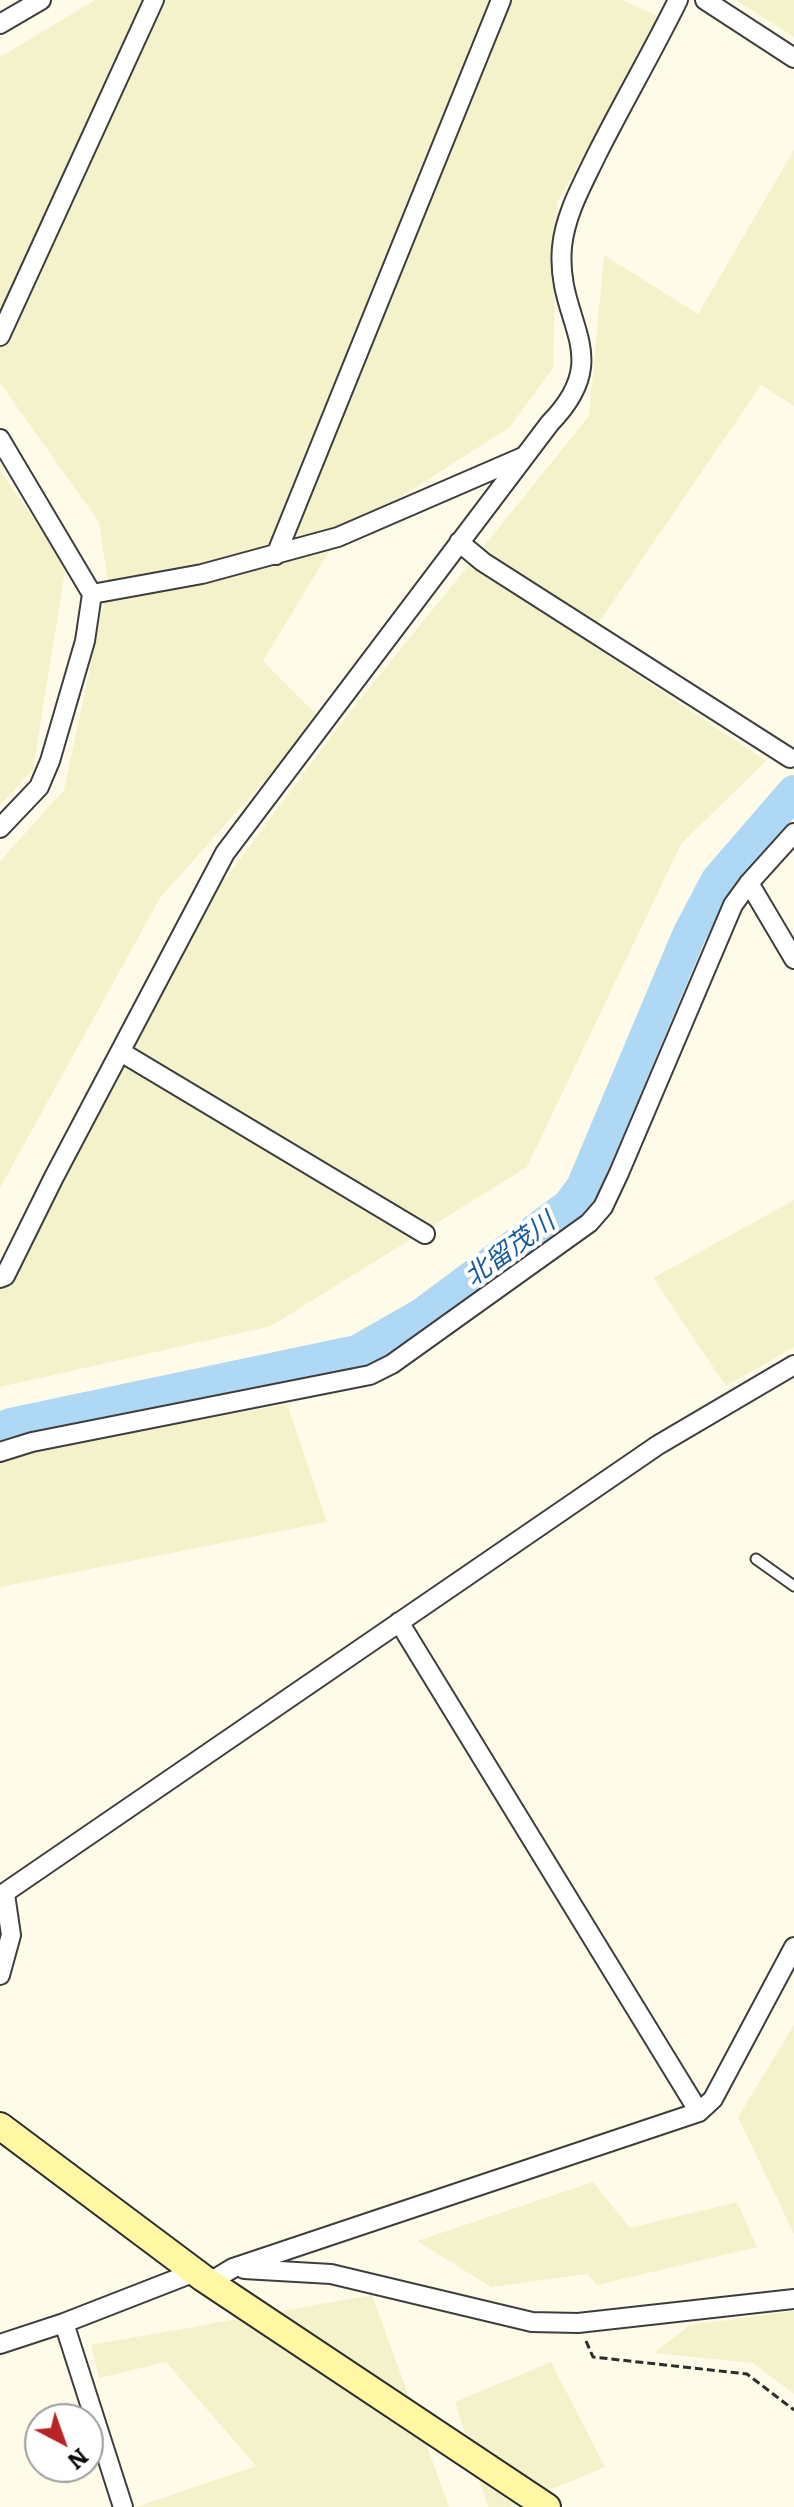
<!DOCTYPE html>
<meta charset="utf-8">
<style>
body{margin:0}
#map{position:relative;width:794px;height:2507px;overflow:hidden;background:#fffbe9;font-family:Literata,serif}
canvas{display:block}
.north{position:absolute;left:24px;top:2403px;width:80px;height:80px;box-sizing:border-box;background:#fff;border:2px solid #9d9d9d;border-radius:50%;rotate:139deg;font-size:22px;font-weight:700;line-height:32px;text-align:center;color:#0b0b0b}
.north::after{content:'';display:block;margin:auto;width:28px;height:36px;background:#b92526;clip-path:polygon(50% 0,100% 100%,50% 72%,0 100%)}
</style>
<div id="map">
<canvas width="794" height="2507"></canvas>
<div class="north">N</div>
</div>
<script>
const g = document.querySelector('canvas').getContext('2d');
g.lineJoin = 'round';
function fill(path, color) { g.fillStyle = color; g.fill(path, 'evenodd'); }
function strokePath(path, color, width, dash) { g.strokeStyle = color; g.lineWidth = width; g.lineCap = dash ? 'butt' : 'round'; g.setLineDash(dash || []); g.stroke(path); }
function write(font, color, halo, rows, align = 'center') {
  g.font = font + ' Literata,"Noto Sans JP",serif'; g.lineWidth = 8; g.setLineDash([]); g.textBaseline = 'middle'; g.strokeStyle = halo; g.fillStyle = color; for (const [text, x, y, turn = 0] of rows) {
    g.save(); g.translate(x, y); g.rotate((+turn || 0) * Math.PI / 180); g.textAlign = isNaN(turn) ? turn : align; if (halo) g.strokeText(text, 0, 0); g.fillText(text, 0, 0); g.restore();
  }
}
fill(new Path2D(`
 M95,0H621L663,18L557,203L553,368L510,427L338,537L263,661L320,718L160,898L0,1188V861L64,790L108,583L99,522L0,383V57Z
 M736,0H794V37Z
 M794,150V406L761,385L586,641L766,761L681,844L527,1167L271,1326L0,1387V1287L176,945L345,718L589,416L604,255L698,314Z
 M0,471L66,565L33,770L0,805Z
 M794,1200V1347L726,1386L653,1278Z
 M287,1404L327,1522L0,1587V1459L3,1457Z
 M794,2025V2234L738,2117Z
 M593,2182L630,2228L737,2202L757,2247L597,2285L587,2274L491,2287L417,2241Z
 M372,2295L449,2507H136L256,2466L166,2362L99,2378L91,2345Z
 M794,2311V2394L753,2363L654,2353L690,2325Z
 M551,2362L605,2467L509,2507H488L455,2402Z`), '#f4f2cb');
strokePath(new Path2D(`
 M0,1429L11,1425L357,1352L422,1315L569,1206L583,1187L689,935L718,880L794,792`), '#afd8f5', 34);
const lane = new Path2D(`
 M756,1559L794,1586`);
const street = new Path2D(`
 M705,0L794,58
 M0,24L41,0
 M0,336L154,0
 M0,439L92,594L85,641L50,761L39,787L0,828
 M459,542L483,562L790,758
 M276,555L501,0
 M92,594L202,574L338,537L525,456
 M749,883L794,959
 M121,1052L425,1234
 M0,1278L5,1276L54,1177L225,853L550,423C617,354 555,323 562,247C565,215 582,185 596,156C622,104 652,53 678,0
 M0,1452L32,1442L370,1375L392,1364L589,1223L603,1207L619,1173L733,905L749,883L794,833
 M399,1622L699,2112
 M0,1896L658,1445L794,1365
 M0,1975L11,1935L5,1894
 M244,2269L331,2274L532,2322L578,2323L794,2299
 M210,2282L233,2268L699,2112L713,2099L794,1947
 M64,2323L123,2507
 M0,2344L64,2323L195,2272`);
const secondary = new Path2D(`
 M0,2126L203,2278L547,2507`);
strokePath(lane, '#3e3e3e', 13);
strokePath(street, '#3e3e3e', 22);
strokePath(secondary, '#2d2d2d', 30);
strokePath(new Path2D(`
 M586,2341L593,2357L747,2374L794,2410`), '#2d2d2d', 3, [8, 4]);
strokePath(lane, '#fff', 9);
strokePath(street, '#fff', 18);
strokePath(secondary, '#fef8a5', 26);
write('italic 26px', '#175c9a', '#fff', [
 ["北留茂川",510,1250,-36]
]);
</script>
